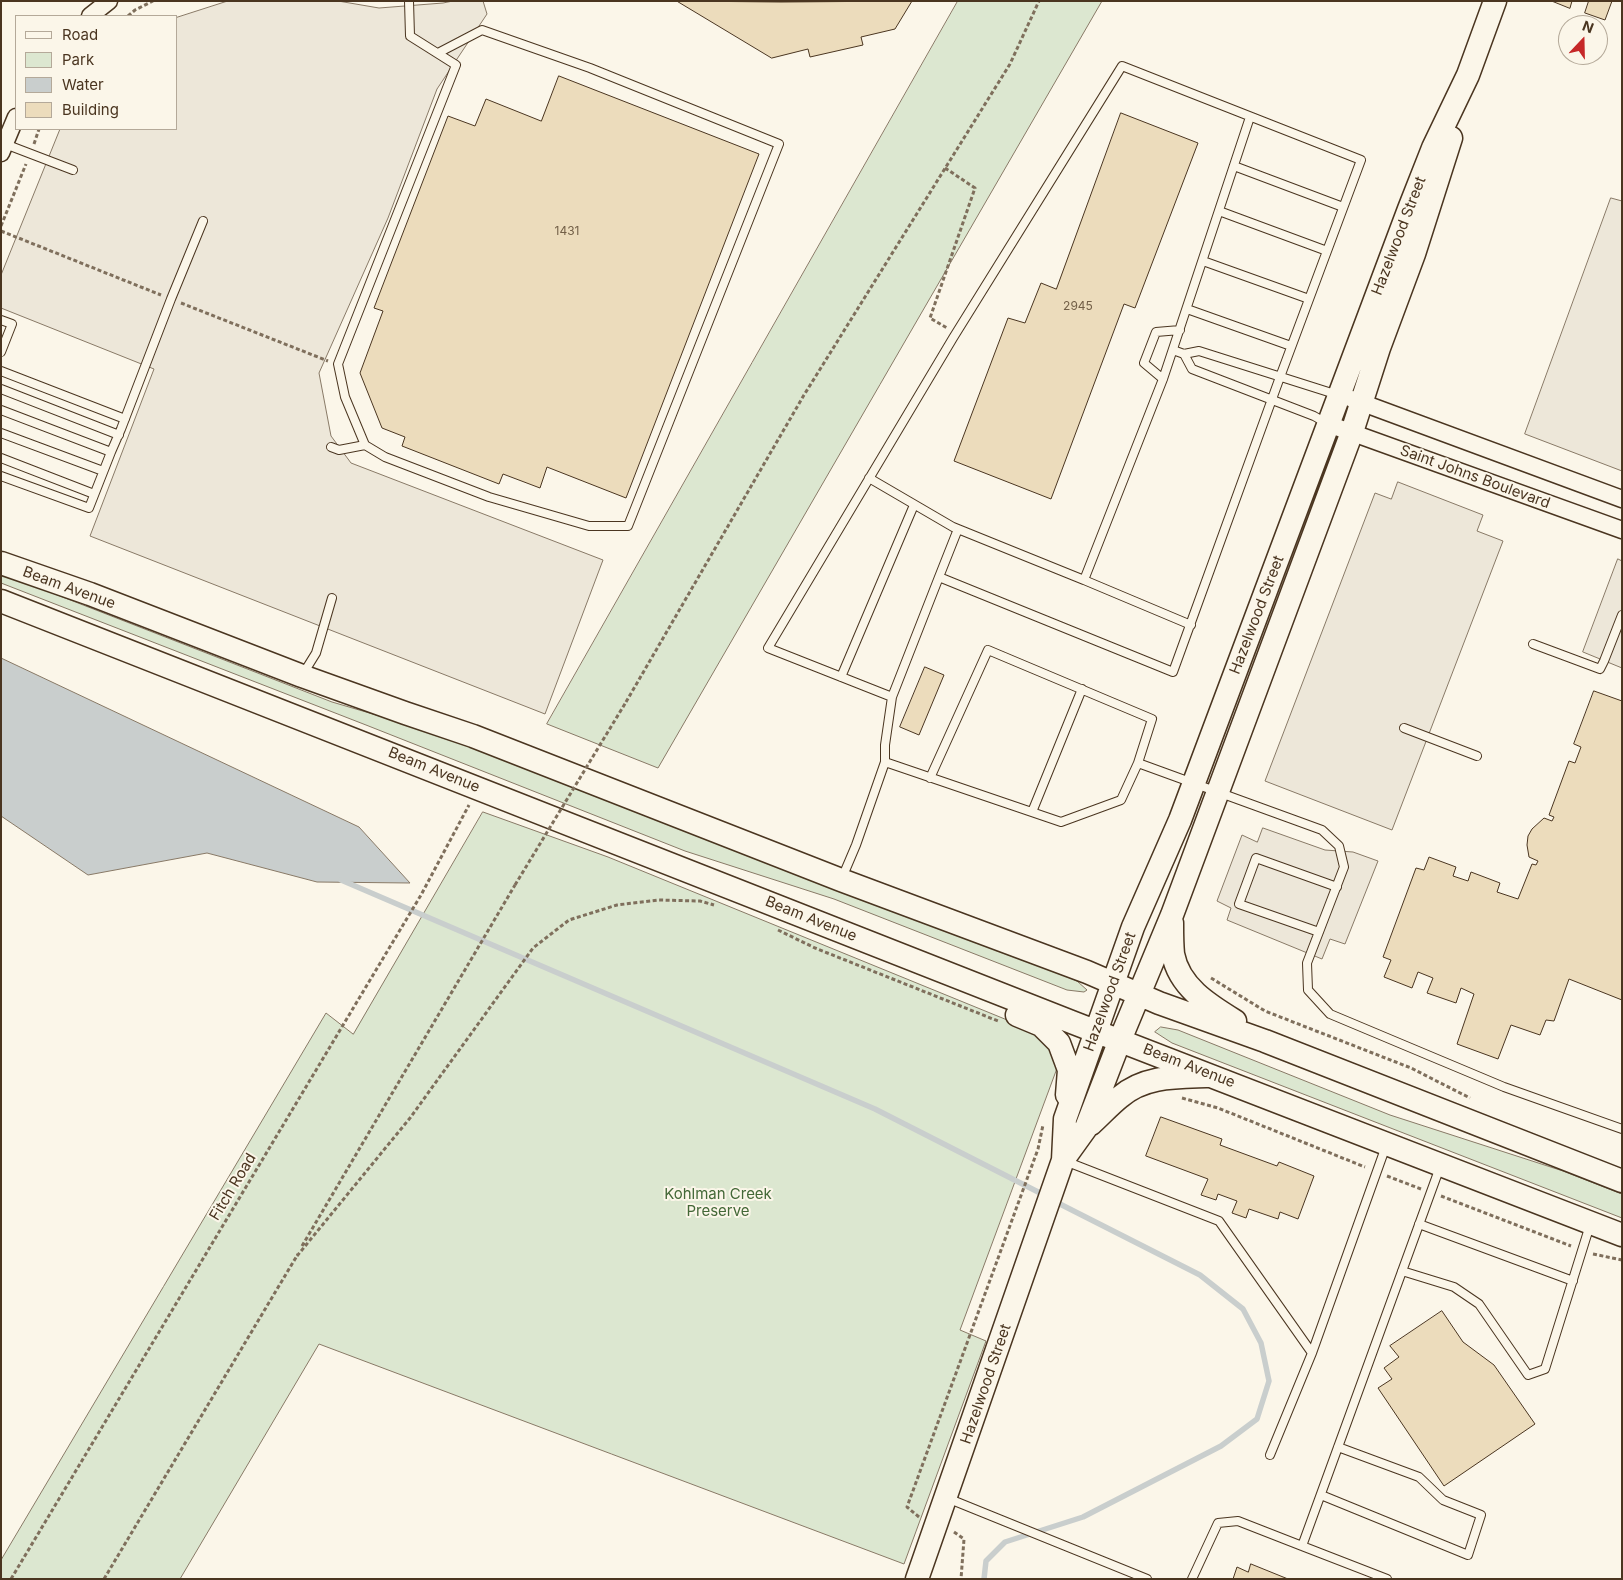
<!DOCTYPE html>
<style>
body{margin:0}
#map{position:relative;width:1623px;height:1580px;overflow:hidden;background:#fbf6e9;font-family:Inter,sans-serif}
canvas{display:block}
.frame{position:absolute;inset:0;border:2px solid #4a3520;pointer-events:none}
.legend{position:absolute;left:15px;top:15px;width:162px;height:115px;box-sizing:border-box;background:#fbf6e9;border:1px solid #b4a999;margin:0;padding:6px 9px;list-style:none;font-size:15px;color:#4a3520}
.legend li{display:flex;align-items:center;gap:10px;height:25px}
.legend b{width:25px;border:1px solid #b4a999}
.north{position:absolute;left:1558px;top:15px;width:50px;height:50px;box-sizing:border-box;background:#fbf6e9;border:1px solid #b4a999;border-radius:50%;rotate:21deg;font-size:14px;font-weight:700;line-height:20px;text-align:center;color:#4a3520}
.north::after{content:'';display:block;margin:auto;width:18px;height:22px;background:#c62828;clip-path:polygon(50% 0,100% 100%,50% 72%,0 100%)}
</style>
<div id="map">
<canvas width="1623" height="1580"></canvas>
<div class="frame"></div>
<ul class="legend">
<li><b style="height:6px;background:#fbf6e9"></b>Road</li>
<li><b style="height:14px;background:#dce7d0"></b>Park</li>
<li><b style="height:14px;background:#c9cecd"></b>Water</li>
<li><b style="height:14px;background:#ecdcbc"></b>Building</li>
</ul>
<div class="north">N</div>
</div>
<script>
const g = document.querySelector('canvas').getContext('2d');
g.lineJoin = 'round';
function fill(path, color) { g.fillStyle = color; g.fill(path, 'evenodd'); }
function strokePath(path, color, width, dash) { g.strokeStyle = color; g.lineWidth = width; g.lineCap = dash ? 'butt' : 'round'; g.setLineDash(dash || []); g.stroke(path); }
function write(font, color, halo, rows, align = 'center') {
  g.font = font + ' Inter,sans-serif'; g.lineWidth = 4; g.setLineDash([]); g.textBaseline = 'middle'; g.strokeStyle = halo; g.fillStyle = color; for (const [text, x, y, turn = 0] of rows) {
    g.save(); g.translate(x, y); g.rotate((+turn || 0) * Math.PI / 180); g.textAlign = isNaN(turn) ? turn : align; if (halo) g.strokeText(text, 0, 0); g.fillText(text, 0, 0); g.restore();
  }
}
const green = new Path2D(`
 M958,1H1102L658,768L547,724Z
 M1,573L332,702L441,734L1047,968L1077,981L1087,990L1084,992L1067,990L834,899L685,851L366,725L1,583Z
 M483,812L608,857L1066,1044L960,1330L986,1341L904,1564L319,1344L180,1579H1V1560L326,1013L353,1034Z
 M1161,1027L1178,1030L1390,1115L1563,1171L1622,1194V1218L1172,1043L1155,1032Z`);
fill(green, '#dce7d0');
strokePath(green, '#887966', 1);
const parking = new Path2D(`
 M228,1H338L379,8L443,3L453,1H483L487,14L437,89L388,218L319,373L331,436L351,463L603,560L545,714L90,536L154,369L1,308V275L60,129H176V18Z
 M1611,198L1622,201V471L1525,434Z
 M1398,482L1483,515L1477,531L1503,541L1392,830L1265,781L1375,493L1391,499Z
 M1618,559L1622,561V668L1583,652Z
 M1263,828L1325,850L1353,852L1378,861L1345,944L1330,939L1322,959L1227,920L1231,908L1217,901L1242,835L1257,842Z`);
fill(parking, '#ede7d9');
strokePath(parking, '#887966', 1);
const water = new Path2D(`
 M1,658L359,827L410,883L317,882L207,853L88,875L1,816Z`);
fill(water, '#c9cecd');
strokePath(water, '#887966', 1);
strokePath(new Path2D(`
 M341,880L875,1109L1046,1196
 M984,1579L986,1561L1005,1542L1083,1517L1221,1446L1257,1419L1269,1381L1261,1343L1243,1309L1200,1275L1054,1201`), '#c9cecd', 5.5);
const building = new Path2D(`
 M677,1L781,2L912,1L895,29L861,37L863,45L810,57L808,49L772,58Z
 M1552,1H1572L1570,8Z
 M1589,1H1612L1605,20L1585,13Z
 M559,76L759,154L626,498L547,467L540,488L503,474L499,484L402,446L405,437L382,428L360,373L383,311L374,308L448,116L475,126L486,99L541,121Z
 M1121,113L1198,143L1135,308L1124,304L1051,499L954,461L1008,318L1025,323L1041,283L1056,289Z
 M925,667L944,675L919,735L900,727Z
 M1594,691L1622,701V1000L1569,979L1554,1021L1546,1020L1540,1035L1511,1025L1498,1059L1457,1044L1474,994L1461,988L1456,1003L1427,993L1433,978L1418,972L1412,988L1384,977L1391,960L1383,957L1416,868L1424,870L1429,857L1456,867L1453,876L1468,881L1471,872L1500,883L1497,892L1518,899L1532,864L1536,865L1538,861L1529,857L1527,845L1528,836L1532,829L1544,818L1552,821L1554,817L1549,815L1569,761L1575,763L1581,747L1574,744Z
 M1161,1117L1222,1139L1220,1145L1277,1166L1279,1162L1314,1176L1298,1219L1280,1212L1278,1219L1249,1209L1246,1218L1232,1213L1237,1201L1218,1194L1216,1200L1201,1195L1208,1179L1146,1156Z
 M1442,1311L1463,1342L1494,1365L1535,1424L1444,1486L1378,1388L1392,1379L1384,1368L1399,1357L1390,1346Z
 M1251,1564L1288,1579H1233L1237,1567L1248,1572Z`);
fill(building, '#ecdcbc');
strokePath(building, '#4a3520', 1);
const lane = new Path2D(`
 M1122,66L1361,160L1280,377L1173,672L939,577L892,697L768,648L953,338Z
 M5,144L73,170
 M1234,166L1343,207
 M1219,211L1327,251
 M1203,261L1309,299
 M1187,309L1291,346
 M1,320L12,324L1,352
 M1173,350L1184,354L1199,351L1338,395
 M1184,354L1192,369L1314,416L1328,424
 M1,371L125,419
 M1163,379L1144,363L1156,332L1180,330
 M1,389L119,435
 M1,410L111,452L121,429L171,299L203,221
 M1,433L103,471
 M365,445L345,397L338,364L456,65L410,36L409,1
 M331,447L339,450L365,445L385,457L489,497L589,526H628L779,144L590,68L482,30L438,53
 M1,458L94,494
 M1,476L89,508L111,452
 M869,478L953,527L1084,580L1163,379L1250,117
 M939,577L958,529
 M1084,580L1191,625
 M1533,644L1600,669L1604,661L1622,615
 M303,674L316,653L332,598
 M841,677L914,505
 M1404,728L1477,756
 M885,762V745L892,697
 M930,778L988,650L1152,719L1138,763
 M1032,812L1082,689
 M842,878L856,845L885,762L1061,822L1121,800L1138,763L1322,830L1339,846L1344,867L1307,963L1308,990L1330,1014L1504,1087L1622,1129
 M1319,932L1239,904L1256,858L1337,887
 M1065,1161L1219,1221L1312,1353L1386,1146
 M1419,1224L1573,1281
 M1402,1271L1454,1287L1479,1304L1528,1375L1545,1369L1590,1225
 M1270,1455L1312,1353
 M1321,1495L1468,1555L1481,1515L1443,1500L1419,1477L1338,1447
 M947,1498L1147,1579
 M1302,1546L1387,1579
 M1192,1579L1218,1523L1238,1521L1302,1546L1440,1167`);
const street = new Path2D(`
 M90,16L109,1
 M1,153L16,117
 M1352,399L1622,499
 M1328,424L1622,530`);
const secondary = new Path2D(`
 M1,563L90,594L302,676L405,713L473,736L841,880L1087,972L1159,1003L1265,1041L1622,1181
 M1,601L1074,1023L1622,1235
 M1172,923C1172,933 1172,944 1173,954C1179,987 1209,1005 1235,1021
 M1017,1015L1041,1025L1059,1043L1069,1070L1067,1095
 M1091,1124C1101,1115 1110,1105 1120,1097C1144,1076 1176,1077 1206,1076
 M1063,1160L1086,1128L1120,1040L1172,915L1352,432L1379,348L1414,254L1451,138
 M917,1579L1063,1160L1065,1119L1133,927L1180,820L1409,209L1433,148L1468,75L1495,1`);
strokePath(lane, '#4a3520', 10);
strokePath(street, '#4a3520', 19);
strokePath(secondary, '#4a3520', 25);
strokePath(new Path2D(`
 M128,16L135,10L153,1
 M34,144L39,129
 M945,168L975,188L930,318L947,328
 M1,226L26,164
 M1,231L161,295
 M181,303L328,361
 M626,702L804,395L1010,64L1039,1
 M778,930L815,948L998,1021
 M1211,978L1265,1011L1411,1068L1470,1098
 M1182,1098L1218,1108L1365,1167
 M1387,1176L1421,1189
 M1441,1196L1571,1246
 M302,1246L515,885
 M1593,1254L1622,1260
 M297,1256L410,1118L533,948L569,920L617,905L659,900L700,901L714,905
 M919,1517L907,1507L1038,1149L1043,1125
 M954,1532L964,1539L961,1579
 M11,1579L421,895L469,805
 M104,1579L298,1254`), '#7f6f5c', 3, [4, 2.5]);
strokePath(lane, '#fbf6e9', 8);
strokePath(street, '#fbf6e9', 16);
strokePath(secondary, '#fbf6e9', 22);
strokePath(new Path2D(`
 M515,885L626,702`), '#7f6f5c', 3, [4, 2.5]);
write('12px', '#725f47', null, [
 ["1431",567,231],
 ["2945",1078,306]
]);
write('15px', '#4a3520', '#fbf6e9', [
 ["Hazelwood Street",1399,236,-69],
 ["Saint Johns Boulevard",1475,477,20],
 ["Beam Avenue",69,588,20],
 ["Hazelwood Street",1257,615,-69],
 ["Beam Avenue",434,770,22],
 ["Beam Avenue",811,919,22],
 ["Hazelwood Street",1110,992,-70],
 ["Beam Avenue",1189,1066,21],
 ["Fitch Road",233,1187,-59],
 ["Hazelwood Street",986,1384,-71]
]);
write('15px', '#436837', '#fbf6e9', [
 ["Kohlman Creek",718,1194],
 ["Preserve",718,1211]
]);
</script>
